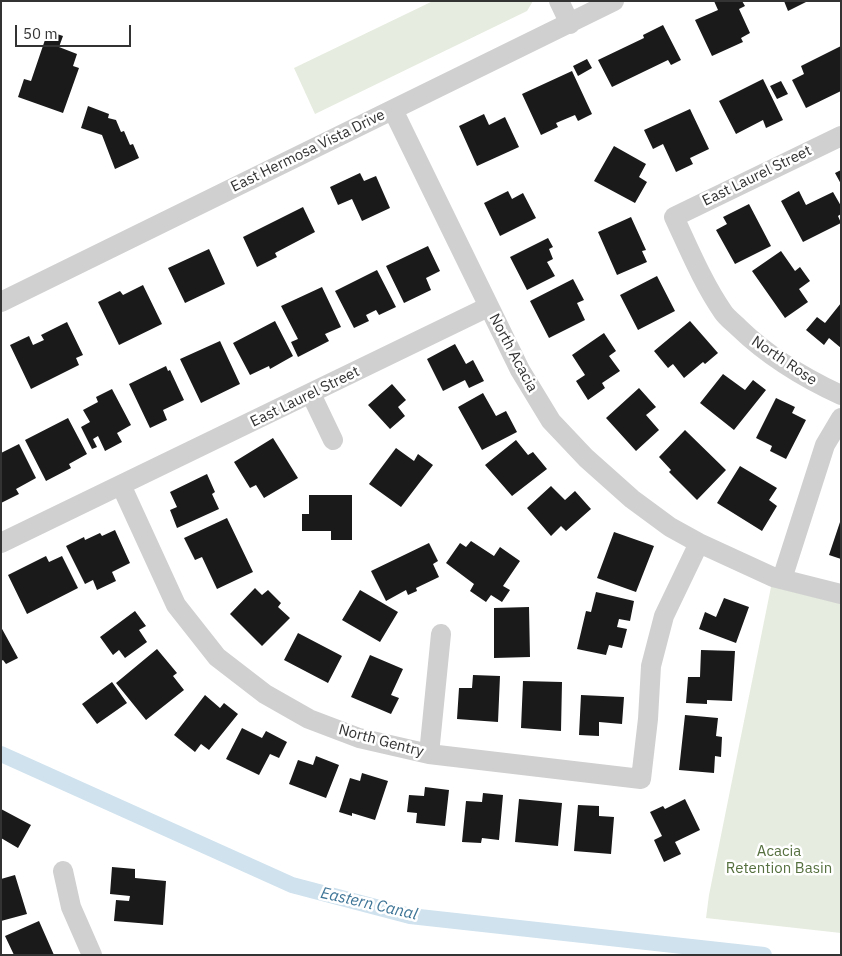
<!DOCTYPE html>
<style>
body{margin:0}
#map{position:relative;width:842px;height:956px;overflow:hidden;background:#fff;font-family:"IBM Plex Sans",sans-serif}
canvas{display:block}
.frame{position:absolute;inset:0;border:2px solid #333;pointer-events:none}
.scale{position:absolute;left:15px;top:25px;width:116px;height:22px;box-sizing:border-box;border:2px solid #333;border-top:0;padding-left:6px;font-size:15px;line-height:18px;white-space:nowrap;color:#333;-webkit-text-stroke:4px #fff;paint-order:stroke}
</style>
<div id="map">
<canvas width="842" height="956"></canvas>
<div class="frame"></div>
<div class="scale">50 m</div>
</div>
<script>
const g = document.querySelector('canvas').getContext('2d');
g.lineJoin = 'round';
function fill(path, color) { g.fillStyle = color; g.fill(path, 'evenodd'); }
function strokePath(path, color, width, dash) { g.strokeStyle = color; g.lineWidth = width; g.lineCap = dash ? 'butt' : 'round'; g.setLineDash(dash || []); g.stroke(path); }
function write(font, color, halo, rows, align = 'center') {
  g.font = font + ' "IBM Plex Sans",sans-serif'; g.lineWidth = 5; g.setLineDash([]); g.textBaseline = 'middle'; g.strokeStyle = halo; g.fillStyle = color; for (const [text, x, y, turn = 0] of rows) {
    g.save(); g.translate(x, y); g.rotate((+turn || 0) * Math.PI / 180); g.textAlign = isNaN(turn) ? turn : align; if (halo) g.strokeText(text, 0, 0); g.fillText(text, 0, 0); g.restore();
  }
}
fill(new Path2D(`
 M433,1H533L527,11L315,114L294,68Z
 M773,577L841,594V933L706,918L709,895Z`), '#e6ecdf');
strokePath(new Path2D(`
 M1,754L292,885L410,916L764,955`), '#cfe2ee', 16);
fill(new Path2D(`
 M714,1H742L745,6L739,9L750,33L741,38L743,42L712,56L695,20L718,10Z
 M784,1H808L788,11Z
 M663,25L681,60L671,65L668,60L612,87L598,60L644,38L643,35Z
 M48,31L63,36L59,47L77,54L73,66L79,68L63,113L18,97L24,79L31,81Z
 M841,46V91L806,108L792,80L804,74L801,66Z
 M587,59L592,68L578,76L573,66Z
 M572,71L592,114L578,121L575,115L556,123L558,127L541,135L522,94Z
 M763,79L783,120L766,128L763,120L736,134L719,101Z
 M781,81L788,94L777,99L770,86Z
 M88,106L109,114L108,118L116,120L121,132L124,131L130,145L133,144L139,158L115,169L102,135L81,128Z
 M690,109L709,149L690,158L693,164L676,172L663,144L653,149L644,130Z
 M484,114L489,125L505,117L519,147L477,166L459,126Z
 M614,146L646,164L639,177L647,182L635,203L594,181Z
 M841,170V184L835,173Z
 M360,173L364,181L376,176L390,208L362,221L352,199L338,205L330,187Z
 M508,191L512,199L523,193L536,218L500,236L484,203Z
 M799,191L806,205L833,192L841,206V214L838,216L841,223L803,242L781,201Z
 M749,204L771,246L735,264L716,230L727,224L723,217Z
 M303,207L315,232L275,253L277,257L257,267L243,237Z
 M631,217L646,250L642,251L647,262L617,275L598,232Z
 M548,238L553,247L549,249L553,259L547,262L555,276L527,290L510,257Z
 M428,246L440,271L426,278L431,290L404,303L386,266Z
 M209,249L225,284L185,303L168,268Z
 M781,251L795,271L800,267L810,281L799,289L808,302L785,318L752,271Z
 M377,270L396,307L379,315L376,310L366,315L369,321L354,328L335,291Z
 M657,276L675,311L638,330L620,295Z
 M573,279L584,300L577,303L585,320L549,338L530,301Z
 M143,285L162,324L119,345L98,302L120,291L123,295Z
 M322,287L341,327L325,334L329,341L298,357L291,342L298,339L281,306Z
 M841,303V348L829,338L824,345L806,330L817,317L825,323Z
 M275,321L293,356L270,369L269,366L250,375L233,343Z
 M690,321L718,353L705,364L703,362L684,378L673,364L668,368L654,351Z
 M67,322L83,355L76,358L79,365L31,389L10,345L29,336L33,345L44,340L41,335Z
 M604,333L616,351L609,356L620,371L602,383L605,388L588,400L576,381L585,375L572,355Z
 M220,341L240,384L201,403L180,359Z
 M455,344L466,364L473,360L484,381L469,388L465,380L443,391L427,359Z
 M166,366L168,371L170,370L184,400L163,410L167,420L150,428L129,384Z
 M723,374L745,390L753,380L766,390L734,430L700,403Z
 M392,384L406,400L398,407L405,416L390,429L368,405Z
 M639,388L656,407L646,415L659,430L636,451L606,418Z
 M112,389L131,425L117,433L122,442L105,451L98,436L93,439L97,447L92,449L81,427L90,422L83,410L98,402L96,397Z
 M483,393L496,416L506,411L517,432L482,450L458,407Z
 M776,398L795,407L792,413L806,420L786,459L770,451L772,446L756,438Z
 M68,418L87,454L69,464L71,468L46,481L25,440Z
 M685,430L726,470L697,500L669,472L671,470L659,457Z
 M273,438L298,478L264,498L256,485L250,488L234,462Z
 M516,440L528,455L533,452L547,469L512,496L485,465Z
 M19,444L36,478L16,489L19,494L1,503V453Z
 M396,448L414,461L418,454L433,465L401,507L369,484Z
 M740,466L777,488L769,500L777,506L762,531L717,503Z
 M207,474L215,492L212,494L219,509L177,528L170,510L177,507L170,492Z
 M551,486L565,500L575,491L591,509L566,531L561,526L551,536L527,508Z
 M309,495H352V540H331V531H302V514H309Z
 M227,518L253,572L217,589L202,557L195,560L184,538Z
 M841,519V559L829,555Z
 M115,530L130,563L112,572L116,581L97,590L93,580L85,584L66,546L84,537L85,540L100,533L102,536Z
 M614,532L654,546L636,592L597,578Z
 M471,541L494,556L500,547L520,561L503,586L510,590L502,602L491,595L486,602L470,591L474,584L446,563L460,543L466,547Z
 M429,543L438,561L433,564L439,577L416,588L417,591L408,595L406,590L386,601L371,571Z
 M46,556L49,562L62,556L78,588L27,614L8,575Z
 M255,588L262,595L268,590L281,603L278,607L290,618L262,646L230,614Z
 M360,590L398,612L380,642L342,620Z
 M596,592L634,601L630,621L619,619L617,627L627,629L622,648L609,645L606,655L577,649L586,611L591,612Z
 M724,598L749,607L736,643L699,629L705,612L716,617Z
 M529,607L530,657L494,658V608Z
 M135,611L146,626L139,630L147,642L125,658L119,650L113,655L100,637Z
 M1,627L18,658L6,664L3,660L1,661Z
 M298,633L342,656L328,683L284,660Z
 M157,649L177,673L173,676L184,690L146,720L116,683Z
 M701,650L735,651L732,701L707,700V704L686,703L688,677H700Z
 M370,655L403,669L391,695L399,698L391,714L351,697Z
 M473,675L500,676L498,722L457,719L459,688H472Z
 M523,681L562,682L561,731L521,728Z
 M112,682L127,703L97,724L82,704Z
 M205,695L220,708L224,703L238,714L209,750L201,744L195,752L174,735Z
 M581,695L624,697L622,724L599,722V736L579,735Z
 M685,715L718,718L716,736L722,737L721,757L715,756L714,773L679,770Z
 M242,728L262,738L266,731L287,742L279,758L270,754L259,775L226,759Z
 M316,756L339,765L326,798L289,784L298,760L313,765Z
 M362,773L388,781L375,820L352,813V816L339,812L350,778L360,781Z
 M425,787L449,790L445,826L416,823L417,813L407,812L409,795L424,796Z
 M483,793L503,795L499,840L482,838L481,843L462,842L466,801L482,802Z
 M519,799L562,803L558,846L515,842Z
 M685,799L700,830L675,842L681,854L664,862L654,840L662,836L650,812L663,806L665,809Z
 M578,805L599,806V816L614,817L611,854L574,851Z
 M1,809L31,825L18,848L1,838Z
 M112,867L135,869V878L166,881L163,925L114,921L116,900L129,901L130,896L110,894Z
 M15,875L27,914L1,921V879Z
 M39,921L54,955H14L5,936Z`), '#1a1a1a');
strokePath(new Path2D(`
 M559,1L570,24
 M393,110L520,370L551,421L586,458L632,499L670,527L699,543L773,577L841,594
 M841,136L674,217C689,249 703,283 723,312C727,318 734,323 739,328C769,357 804,378 841,395
 M1,302L614,1
 M311,394L333,440
 M121,485L176,605L217,657L265,694L309,719L359,738L429,754L641,779L648,719L651,666L664,616L699,543
 M1,543L488,307
 M782,579L825,445L841,418
 M429,754L441,634
 M63,871L71,907L92,955`), '#d0d0d0', 20);
write('15px', '#333', '#fff', [
 ["East Hermosa Vista Drive",308,151,-26],
 ["East Laurel Street",757,176,-26],
 ["North Acacia",513,353,62],
 ["North Rose",784,361,34],
 ["East Laurel Street",305,397,-26],
 ["North Gentry",381,741,15]
]);
write('15px', '#56703f', '#fff', [
 ["Acacia",779,852],
 ["Retention Basin",779,869]
]);
write('italic 16px', '#3f7597', '#fff', [
 ["Eastern Canal",369,904,13]
]);
</script>
